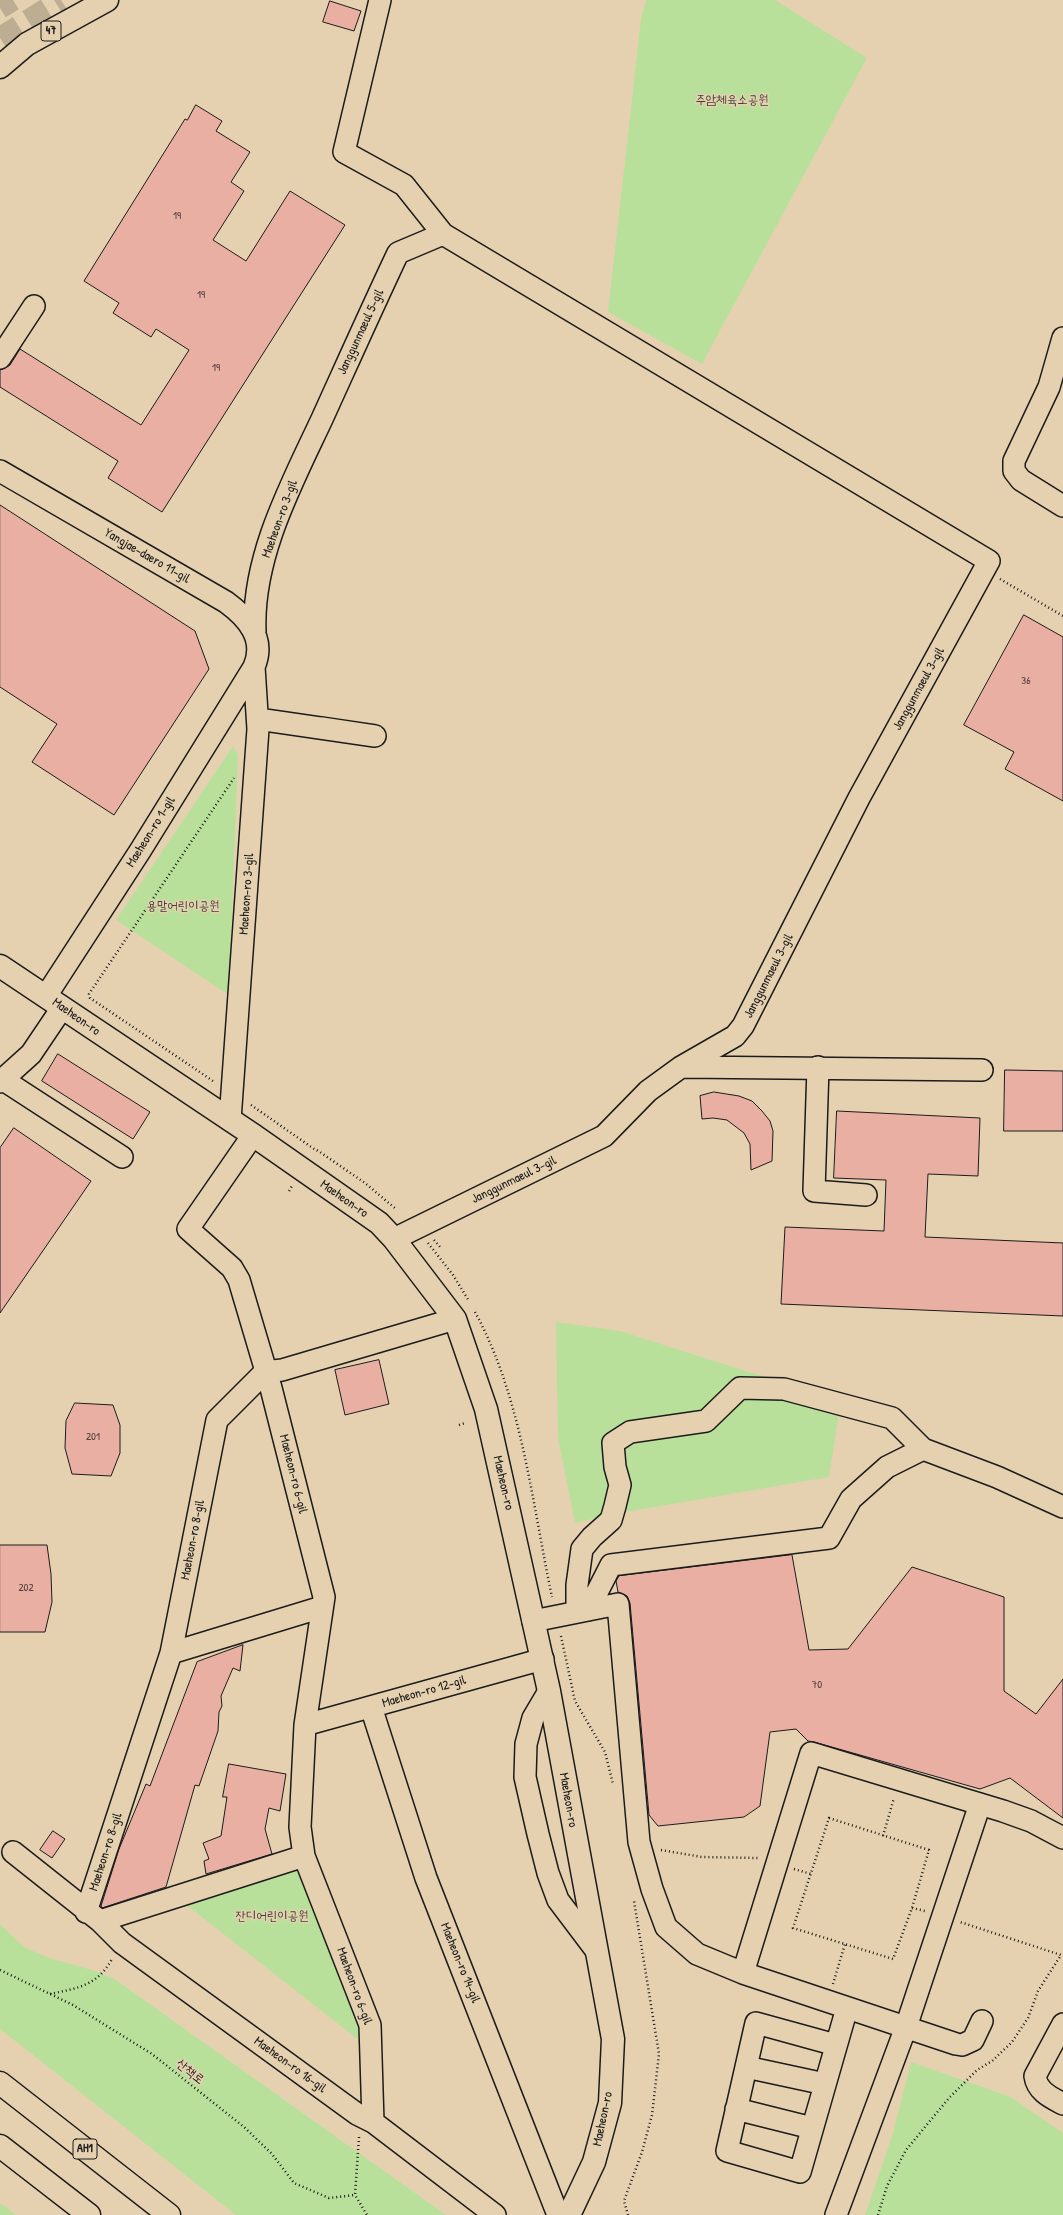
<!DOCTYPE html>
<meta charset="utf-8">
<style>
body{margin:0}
canvas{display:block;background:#e5d1af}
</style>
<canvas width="1063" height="2215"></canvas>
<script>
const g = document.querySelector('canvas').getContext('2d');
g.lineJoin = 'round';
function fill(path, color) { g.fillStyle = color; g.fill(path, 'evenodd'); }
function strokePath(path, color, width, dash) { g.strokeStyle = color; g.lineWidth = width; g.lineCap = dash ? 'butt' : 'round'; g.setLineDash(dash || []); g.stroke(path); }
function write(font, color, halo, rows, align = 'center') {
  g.font = font + ' "Patrick Hand","Poor Story",sans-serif'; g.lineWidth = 3; g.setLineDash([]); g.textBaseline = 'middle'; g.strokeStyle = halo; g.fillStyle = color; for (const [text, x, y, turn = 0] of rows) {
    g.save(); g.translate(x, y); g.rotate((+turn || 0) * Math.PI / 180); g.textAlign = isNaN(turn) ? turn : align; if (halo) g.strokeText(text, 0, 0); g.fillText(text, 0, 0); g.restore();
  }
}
fill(new Path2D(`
 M646,0H775L867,58L702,364L608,312L641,19Z
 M233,746L238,755L229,995L116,920Z
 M556,1322L620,1331L752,1373L818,1391L840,1407L829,1477L614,1514L575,1523L558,1438Z
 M297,1862L363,2025L365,2045L180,1900Z
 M0,1924L24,1947L52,1959L96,1971L116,1980L446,2215H236L0,2029Z
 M911,2062L1011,2097L1063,2133V2215H865L893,2133Z
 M0,2203L16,2215H0Z`), '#b9e09b');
const building = new Path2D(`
 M330,1L361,11L354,31L323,22Z
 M196,105L222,121L216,131L250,152L231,182L244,191L213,240L246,261L290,191L345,225L162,512L108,478L118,461L0,387V370L10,365L20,349L141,425L189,350L156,329L151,337L113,313L119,303L84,281L185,119L187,120Z
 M0,505L195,631L209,669L114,815L32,762L57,724L0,687Z
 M1024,615L1063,637V801L1005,769L1014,752L964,725Z
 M58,1054L150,1112L133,1139L42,1081Z
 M1005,1070L1063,1071V1131H1004Z
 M714,1092L739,1096L752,1101L762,1111L770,1121L773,1131L772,1161L751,1170L750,1144L744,1133L727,1120L713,1118L702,1119L700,1096Z
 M837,1111L980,1118L978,1176L928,1174L925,1237L1063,1243V1316L781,1304L785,1227L884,1231L886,1180L834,1178Z
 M14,1128L91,1181L0,1313V1148Z
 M379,1360L389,1404L345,1415L335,1370Z
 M75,1403L113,1405L120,1425V1453L111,1476L72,1474L65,1448L66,1421Z
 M0,1545H47L51,1574L52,1602L45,1632H0Z
 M792,1555L809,1650L848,1649L912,1567L1004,1597V1691L1036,1714L1063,1679V1818L1010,1778L980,1789L814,1742L808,1741L796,1729L770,1732L760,1806L744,1817L658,1826L649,1815L630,1603L627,1596L618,1592L616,1581L619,1576Z
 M243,1645L240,1671L233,1668L221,1696L222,1706L219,1712L218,1731L199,1786L195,1785L166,1887L102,1908L101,1906L119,1849L146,1784L150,1786L197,1662Z
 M229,1764L286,1774L280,1811L269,1808L265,1829L272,1854L206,1874L204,1861L209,1859L203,1843L221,1836L227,1797H223Z
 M53,1831L65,1839L52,1858L40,1850Z`);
fill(building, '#e8afa2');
strokePath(building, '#1c1c1c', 1);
strokePath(new Path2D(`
 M0,8L13,0
 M0,38L61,0`), '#bdad92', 22, [22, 11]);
const minor = new Path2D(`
 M380,0L344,152L404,185L443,234
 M1063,338L1049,387L1014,461V471L1021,480L1063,506
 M0,358L34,306
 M0,471L226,602C248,618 266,639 254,667L140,851L46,996
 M255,631C252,557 291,485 322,419C347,364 372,308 398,253L443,234L989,561L859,798L743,1026L735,1036L681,1067L648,1091L604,1136L394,1239
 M258,719L375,736L322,728
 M684,1067L982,1070
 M818,1067L814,1191L866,1195
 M2,1079L122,1157
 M0,1082L31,1054L62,1008
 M230,1120L258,729L254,667
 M253,1135L188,1229L232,1268L239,1280L271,1388L324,1597L305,1725L300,1827L304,1856L370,2025L373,2122
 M588,1610L611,1565L829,1538L851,1499L887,1467L923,1449
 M577,1612V1585L582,1549L592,1537L611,1520L615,1506L620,1485L615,1467L613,1443L630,1432L706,1421L740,1388L784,1389L892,1418L923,1449L997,1477L1063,1507
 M533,1621L618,1604L639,1842L652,1889L666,1927L697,1954L743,1973
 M171,1653L322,1607
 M549,1691L533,1718L526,1744L525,1777L538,1834L548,1873L558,1900L595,1949
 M371,1707L426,1878L558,2215
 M305,1725L543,1659
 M13,1852L100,1921L122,1943L357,2114L373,2122L495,2215
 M86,1912L171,1653L217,1420L265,1372L282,1370L455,1319
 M100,1921L304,1856
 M982,2021L973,2040L962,2045L956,2044L743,1973L811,1753L1003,1811L1031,1821L1063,1838
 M1063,2024L1035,2076C1037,2091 1050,2097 1063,2104
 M836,2045L756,2023L727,2151L800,2172L847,2008
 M746,2067L825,2084
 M736,2109L812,2128
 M836,2215L906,2027L980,1804`);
const major = new Path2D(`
 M0,67L27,44L107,0
 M0,966L253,1135L379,1223L394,1239L455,1319L486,1409L549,1691L613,2039L610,2103L594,2162L569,2215`);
const highway = new Path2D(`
 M0,2083L169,2215
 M0,2146L89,2215`);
strokePath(minor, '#1c1c1c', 24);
strokePath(major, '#1c1c1c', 25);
strokePath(highway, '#1c1c1c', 25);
strokePath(new Path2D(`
 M1000,579L1063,616
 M213,1081L90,998L89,994L234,778
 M251,1105L317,1151
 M317,1150L365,1183L396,1209
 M289,1191L292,1186
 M434,1240L441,1248
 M428,1243L453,1275L469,1301
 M475,1312C522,1398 532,1503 552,1597
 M459,1425L465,1423
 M561,1636L575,1701L605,1752L613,1784
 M829,1818L929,1850L912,1908L893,1959L793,1928Z
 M883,1836L894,1798
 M661,1850L702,1857L759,1858
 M794,1869L811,1874
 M912,1908L925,1911
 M0,1970L73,2005L152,2054L244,2127L272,2154L294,2183L329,2198L355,2195
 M833,1984L845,1944
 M50,1994C78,1988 97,1986 112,1959
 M359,2137L355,2195L367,2215
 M628,2215L624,2201L642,2152L652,2115L659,2054L634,1901
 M878,2215L887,2186L906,2150L949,2098L977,2070L992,2061L1012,2042L1028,2018L1038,1991L1061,1955L960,1922`), '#1c1c1c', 2.5, [1, 3]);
strokePath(minor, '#e5d1af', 21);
strokePath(major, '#e5d1af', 22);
strokePath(highway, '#e5d1af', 22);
write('11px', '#4f413e', null, [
 ["19",177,216],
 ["19",201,295],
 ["19",216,368],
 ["36",1026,681],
 ["201",93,1437],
 ["202",26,1588],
 ["70",817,1685]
]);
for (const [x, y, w] of [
 [51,31,20],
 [85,2149,24]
]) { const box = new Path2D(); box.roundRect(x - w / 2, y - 10, w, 20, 3); g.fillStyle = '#e5d1af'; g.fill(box); strokePath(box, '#1c1c1c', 1); }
write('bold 12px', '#1c1c1c', null, [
 ["47",51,31],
 ["AH1",85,2149]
]);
write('13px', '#3b4335', '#e5d1af', [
 ["주암체육소공원",732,101],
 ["용말어린이공원",183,907],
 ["잔디어린이공원",272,1917]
]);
write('13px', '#1c1c1c', '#e5d1af', [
 ["Janggunmaeul 5-gil",361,332,-65],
 ["Maeheon-ro 3-gil",280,519,-70],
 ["Yangjae-daero 11-gil",147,556,30],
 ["Janggunmaeul 3-gil",919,689,-61],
 ["Maeheon-ro 1-gil",151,832,-58],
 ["Maeheon-ro 3-gil",247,894,-86],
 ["Janggunmaeul 3-gil",769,976,-63],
 ["Maeheon-ro",76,1017,35],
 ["Janggunmaeul 3-gil",514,1180,-26],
 ["Maeheon-ro",344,1199,35],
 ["Maeheon-ro 6-gil",293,1474,76],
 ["Maeheon-ro",503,1483,77],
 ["Maeheon-ro 8-gil",193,1540,-79],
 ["Maeheon-ro 12-gil",424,1692,-16],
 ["Maeheon-ro",568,1800,80],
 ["Maeheon-ro 8-gil",106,1852,-72],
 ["Maeheon-ro 14-gil",460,1963,68],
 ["Maeheon-ro 6-gil",354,1986,70],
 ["Maeheon-ro 16-gil",290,2065,36],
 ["산책로",190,2072,39],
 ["Maeheon-ro",603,2119,-78]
]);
</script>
